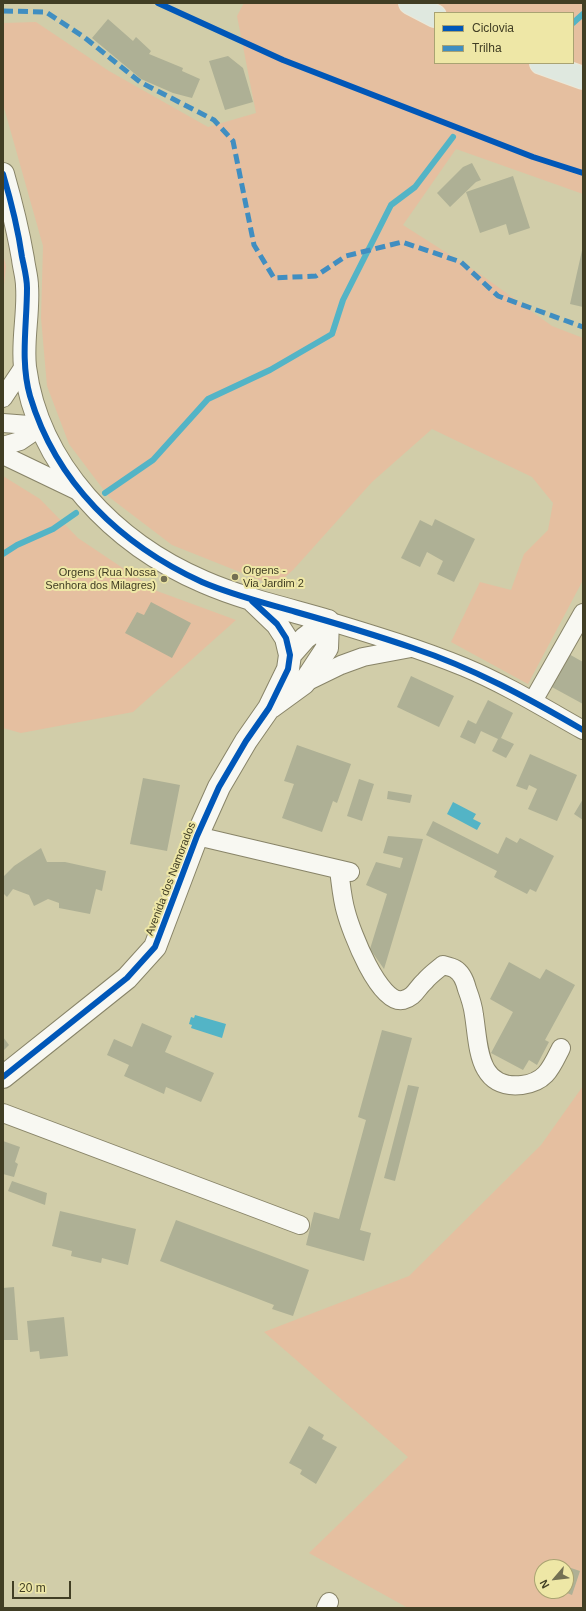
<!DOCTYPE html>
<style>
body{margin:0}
#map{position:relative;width:586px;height:1611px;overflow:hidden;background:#d1cda9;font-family:Helvetica,sans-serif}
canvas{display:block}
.frame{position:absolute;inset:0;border:4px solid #413e24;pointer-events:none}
.legend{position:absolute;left:434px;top:12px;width:140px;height:52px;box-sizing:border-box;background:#eee7a6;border:1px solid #a9a372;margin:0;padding:5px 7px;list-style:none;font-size:12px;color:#413e24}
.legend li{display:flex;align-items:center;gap:8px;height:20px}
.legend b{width:20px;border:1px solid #a9a372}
.north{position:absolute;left:534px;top:1559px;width:40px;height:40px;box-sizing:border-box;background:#eee7a6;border:1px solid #a9a372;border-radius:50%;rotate:242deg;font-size:11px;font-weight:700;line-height:16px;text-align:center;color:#413e24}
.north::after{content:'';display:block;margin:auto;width:14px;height:18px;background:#737053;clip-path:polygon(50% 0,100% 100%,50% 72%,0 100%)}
.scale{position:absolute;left:12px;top:1581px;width:59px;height:18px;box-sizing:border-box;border:2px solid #413e24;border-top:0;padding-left:5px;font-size:12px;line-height:14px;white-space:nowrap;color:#413e24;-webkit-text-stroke:3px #eee7a6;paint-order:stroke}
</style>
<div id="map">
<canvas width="586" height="1611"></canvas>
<div class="frame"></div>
<ul class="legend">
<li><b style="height:5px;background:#0057b8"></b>Ciclovia</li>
<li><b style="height:5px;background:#408ec1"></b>Trilha</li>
</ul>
<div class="north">N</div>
<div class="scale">20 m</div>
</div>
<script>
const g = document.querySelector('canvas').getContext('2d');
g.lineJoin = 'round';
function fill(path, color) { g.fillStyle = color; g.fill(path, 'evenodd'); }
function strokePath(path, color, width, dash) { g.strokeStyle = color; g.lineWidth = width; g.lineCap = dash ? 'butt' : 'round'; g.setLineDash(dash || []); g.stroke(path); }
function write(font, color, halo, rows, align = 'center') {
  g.font = font + ' Helvetica,sans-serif'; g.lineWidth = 4; g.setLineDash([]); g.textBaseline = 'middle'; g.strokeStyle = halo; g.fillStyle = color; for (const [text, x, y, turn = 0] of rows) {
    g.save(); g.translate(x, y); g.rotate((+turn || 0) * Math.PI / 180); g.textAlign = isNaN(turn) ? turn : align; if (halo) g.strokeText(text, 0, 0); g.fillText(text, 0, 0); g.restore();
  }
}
fill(new Path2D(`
 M244,3H583V194L456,149L403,225L480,274L552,326L583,338V580L528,684L451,642L480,582L511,590L524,554L548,530L553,503L532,477L432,429L372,482L293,570L275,586L172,545L109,497L69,444L47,386L41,318L43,246L3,104V23L36,22L109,71L208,127L256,113L237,16ZM435,13H573V63H435Z
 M3,254L6,266L3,295Z
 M3,476L40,499L78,538L157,591L236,620L133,712L21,733L3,728Z
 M583,1086V1608H408L309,1553L408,1457L264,1332L409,1276L541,1145ZM542,1567H566V1591H542Z`), '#e5bfa0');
fill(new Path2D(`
 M453,802L476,814L473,819L481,823L477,830L447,814Z
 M195,1015L226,1024L222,1038L191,1028L192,1025L189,1024L191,1017L194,1018Z`), '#53b4c6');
strokePath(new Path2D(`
 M573,23L583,14
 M105,493L153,460L208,399L270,370L332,334L343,300L391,205L415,187L453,137
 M3,554L17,545L53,529L76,513`), '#53b4c6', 6);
fill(new Path2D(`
 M108,19L133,41L136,37L151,51L149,54L183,68L182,71L200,79L192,98L173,93L141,79L92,38Z
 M228,56L243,68L253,102L225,110L209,61Z
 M472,163L481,180L476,182L450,207L437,193L463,167Z
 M513,176L530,228L509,235L506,224L480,233L466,192Z
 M583,246V307L570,304Z
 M435,519L475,539L454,582L437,574L443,561L427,552L420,567L401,558L420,520L432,526Z
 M151,602L191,623L172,658L125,633L137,612L144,615Z
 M567,653L583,662V704L550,686Z
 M411,676L454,696L439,727L397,707Z
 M488,700L513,713L501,738L514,744L506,758L492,751L498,739L481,731L475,744L460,737L468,720L476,724Z
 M297,745L351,764L337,803L333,801L322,832L282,818L294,784L284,781Z
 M530,754L577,775L557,821L528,809L537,789L529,785L527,790L516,786Z
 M143,778L180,785L167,851L130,844Z
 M359,779L374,784L362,821L347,816Z
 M388,791L412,795L410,803L387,799Z
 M583,799V820L574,814Z
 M433,821L498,854L506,837L517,843L520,838L554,856L536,892L530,889L527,894L494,877L497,871L426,835Z
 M388,836L423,839L384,969L370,949L387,894L366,885L376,862L400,868L403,858L383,853Z
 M41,848L47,862H65L106,871L102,891L96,889L90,914L59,908V903L48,899L34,906L29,895L13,889L7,897L3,893V877L14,866Z
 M509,962L540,979L546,969L575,985L545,1040L549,1042L537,1065L529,1060L523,1070L491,1053L513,1012L490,999Z
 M142,1023L172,1036L165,1052L214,1073L201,1102L166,1087L164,1094L124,1076L129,1065L107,1055L114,1039L132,1047Z
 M382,1030L412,1038L360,1230L371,1233L364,1261L306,1245L314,1212L339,1219L366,1120L358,1117Z
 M3,1037L9,1045L3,1051Z
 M408,1085L419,1087L395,1181L384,1178Z
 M3,1141L20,1147L15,1162L18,1164L14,1177L3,1174Z
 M12,1181L47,1193L45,1205L8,1191Z
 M60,1211L136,1229L128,1265L102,1258L101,1263L71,1256L72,1251L52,1246Z
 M176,1220L309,1270L293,1316L272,1309L274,1305L160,1261Z
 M14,1287L18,1340H3V1288Z
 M64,1317L68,1356L40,1359L39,1351L30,1352L27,1321Z
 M309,1426L324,1435L322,1439L337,1447L316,1484L300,1474L302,1470L289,1463Z
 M553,1562L580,1571L572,1595L562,1591H566V1567H551Z`), '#aeb095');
const street = new Path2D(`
 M3,398L25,365
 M3,423L42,426
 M3,446L20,441L42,426
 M3,455L80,492
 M328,621C374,635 420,649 464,667C505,684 544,708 583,730
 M304,683L341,665L363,657L411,648
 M533,701L583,613
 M197,836L350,872
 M339,870C341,884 342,899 346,912C351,931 379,1005 403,1000C415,997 416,989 425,981C430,975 437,970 443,965C447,966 452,967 455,969C462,973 465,981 467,989C470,997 473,1006 474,1015C479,1046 477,1090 522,1085C546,1082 551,1068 561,1048
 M3,1113L300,1225
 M326,1608L329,1602`);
const secondary = new Path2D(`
 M3,174C11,202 18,230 23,259C24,268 27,277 27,286C29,313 22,340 25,367C38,466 115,544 204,582C243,599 287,609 328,621
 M290,655L305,638L328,621
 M271,707L304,683L327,648L328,621
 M3,1077L127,978L155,947L197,836L219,787L246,741L269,708L288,669L290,655L286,638L277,624L253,601`);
const primary = new Path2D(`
 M410,3L435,16
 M541,63L583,78`);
strokePath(street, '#888468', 20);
strokePath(secondary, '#888468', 24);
strokePath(primary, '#eae8d8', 24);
strokePath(street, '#f8f8f2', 18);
strokePath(secondary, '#f8f8f2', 22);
strokePath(primary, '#dfe8df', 22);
strokePath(new Path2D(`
 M3,11L46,12L84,37L140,82L214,120L233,141L254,245L274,278L316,276L346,256L402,242L461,262L498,296L583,327`), '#408ec1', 5, [10, 5]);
strokePath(new Path2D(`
 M158,3L283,60L533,157L583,173
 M3,174C11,201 18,229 22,257C24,267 27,278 27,288C27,324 20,361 30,396C56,483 121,545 202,582C232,595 265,603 296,612C335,623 375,635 413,648C473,668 528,698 583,730
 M3,1077L127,978L155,947L197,836L219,787L246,741L269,708L288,669L290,655L286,638L277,624L252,601`), '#0057b8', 6);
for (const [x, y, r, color] of [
 [235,577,4,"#737053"],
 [164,579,4,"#737053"]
]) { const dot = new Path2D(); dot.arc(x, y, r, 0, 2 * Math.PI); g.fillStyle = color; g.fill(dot); strokePath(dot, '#eee7a6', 1.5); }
write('11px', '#413e24', '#eee7a6', [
 ["Orgens -",243,571],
 ["Via Jardim 2",243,584],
 ["Orgens (Rua Nossa",156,573,"right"],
 ["Senhora dos Milagres)",156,586,"right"]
], 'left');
write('11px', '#413e24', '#eee7a6', [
 ["Avenida dos Namorados",171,879,-69]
]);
</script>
